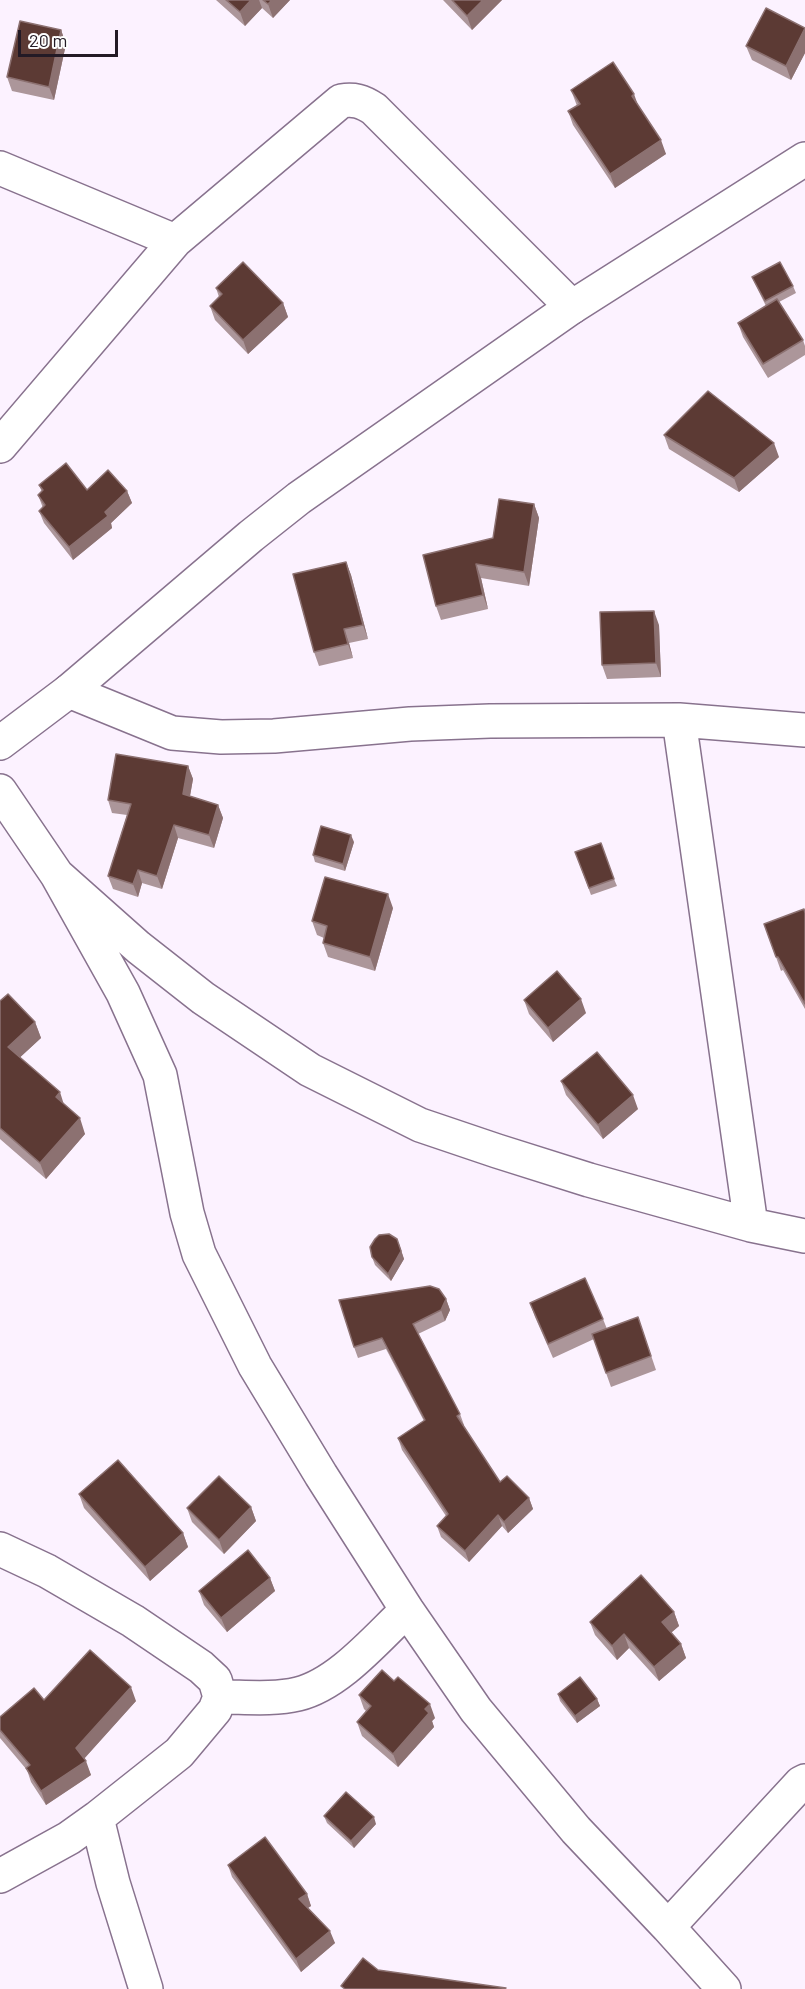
<!DOCTYPE html>
<style>
body{margin:0}
#map{position:relative;width:805px;height:1989px;overflow:hidden;background:#fcf2ff;font-family:Barlow,sans-serif}
canvas{display:block}
.scale{position:absolute;left:18px;top:30px;width:100px;height:27px;box-sizing:border-box;border:3px solid #231a25;border-top:0;padding-left:8px;font-size:18px;line-height:21px;white-space:nowrap;color:#231a25;-webkit-text-stroke:4px #fff;paint-order:stroke}
</style>
<div id="map">
<canvas width="805" height="1989"></canvas>
<div class="scale">20 m</div>
</div>
<script>
const g = document.querySelector('canvas').getContext('2d');
g.lineJoin = 'round';
function strokePath(path, color, width, dash) { g.strokeStyle = color; g.lineWidth = width; g.lineCap = dash ? 'butt' : 'round'; g.setLineDash(dash || []); g.stroke(path); }
function fill(path, color) { g.fillStyle = color; g.fill(path, 'evenodd'); }
const minor = new Path2D(`
 M0,168L175,241
 M0,446L175,241L341,101C354,99 362,101 374,109L572,307
 M69,691L172,733L221,737L274,736L410,724L490,721L679,720L805,730
 M679,720L751,1225
 M0,791L57,875L138,947L203,998L310,1070L420,1125L497,1151L589,1180L751,1225L805,1236
 M57,875L123,993L160,1075L187,1213L199,1254L255,1366L321,1475L407,1610L476,1710L576,1830L668,1927L724,1989
 M0,1549L47,1571L133,1621L201,1667L215,1680L220,1697L215,1710L179,1753L97,1818L69,1838L0,1876
 M220,1697C245,1697 273,1700 298,1694C339,1684 377,1638 407,1610
 M97,1818L113,1883L146,1989
 M668,1927L801,1783L805,1781`);
const tertiary = new Path2D(`
 M0,743L69,691L251,536L299,498L572,307L805,159`);
strokePath(minor, '#88728e', 36);
strokePath(tertiary, '#88728e', 36);
strokePath(minor, '#fff', 33);
strokePath(tertiary, '#fff', 33);
fill(new Path2D(`
 M216,0H290L273,18L262,8L245,26Z
 M443,0H502L472,30Z
 M805,28V53L791,80L752,60L746,46Z
 M61,30L66,44L54,100L12,91L7,77Z
 M571,90L638,106L666,154L615,188L573,125L568,111L577,106Z
 M752,277L793,286L796,293L779,302L803,340L805,346V355L768,378L743,337L738,323L766,306L755,284Z
 M216,288L283,303L288,317L248,354L215,320L210,306L219,297Z
 M664,435L779,457L739,492L669,449Z
 M39,485L87,490L127,491L132,503L111,523L112,528L73,560L44,523L39,511L43,508L38,495L42,492Z
 M534,504L539,518L529,586L481,578L488,609L441,620L436,606L493,538Z
 M346,562L351,575L368,639L349,643L353,658L319,666L314,652Z
 M659,625L661,677L607,679L602,665Z
 M188,766L193,779L190,796L218,805L223,818L214,848L178,838L162,889L142,883L138,897L113,889L108,876L127,815L112,813L108,800Z
 M354,842L345,871L315,862L313,855Z
 M575,852L614,879L617,886L591,895Z
 M393,908L375,971L328,957L323,943L324,938L317,935L312,921Z
 M805,913V1009L783,970L781,971L764,924Z
 M524,1000L586,1013L553,1042L529,1014Z
 M0,1001L35,1022L41,1038L20,1057L64,1105L85,1134L46,1179L0,1139Z
 M561,1081L638,1109L603,1139L566,1095Z
 M399,1244L404,1259L391,1281L375,1265L372,1257Z
 M446,1299L450,1310L445,1321L418,1334L460,1414L464,1425L463,1426L500,1482L529,1498L533,1509L508,1533L502,1526L469,1562L441,1537L437,1526L446,1516L402,1450L398,1438L424,1421L386,1349L358,1358L354,1347Z
 M530,1303L603,1319L607,1329L638,1317L656,1370L611,1387L594,1339L553,1358L535,1317Z
 M79,1494L183,1533L188,1547L150,1581L84,1508Z
 M251,1507L256,1521L224,1554L192,1522L187,1508Z
 M270,1578L275,1591L227,1632L204,1605L199,1591Z
 M674,1612L679,1626L671,1633L681,1644L686,1658L659,1681L629,1648L617,1660L595,1635L590,1622Z
 M558,1694L597,1699L600,1706L577,1723L560,1701Z
 M359,1695L435,1718L432,1721L434,1727L398,1767L362,1736L357,1722L366,1711L364,1709Z
 M44,1700L136,1701L84,1759L91,1775L46,1805L31,1782L27,1770L0,1738V1717Z
 M324,1816L376,1824L354,1848L327,1823Z
 M228,1865L307,1894L311,1906L308,1908L335,1943L301,1972L232,1877Z`), '#ac969a');
fill(new Path2D(`
 M251,0H259L262,8L245,26L240,12Z
 M272,0H290L273,18L268,4Z
 M483,0H502L472,30L467,16Z
 M805,29V53L791,80L786,66Z
 M61,30L66,44L54,100L49,87Z
 M634,94L639,108L632,96Z
 M661,140L666,154L615,188L610,174Z
 M283,303L288,317L248,354L243,340Z
 M774,443L779,457L739,492L734,478Z
 M127,491L132,503L111,523L112,528L73,560L69,547Z
 M534,504L539,518L529,586L524,572Z
 M346,562L351,575L368,639L363,625Z
 M476,564L481,578L488,609L483,595Z
 M654,611L659,625L661,677L656,663Z
 M344,629L349,643L353,658L348,644Z
 M188,766L193,779L188,807L183,794Z
 M218,805L223,818L214,848L209,835Z
 M174,825L178,838L162,889L157,876Z
 M351,835L354,842L345,871L343,864Z
 M138,870L142,883L138,897L133,884Z
 M388,894L393,908L375,971L370,957Z
 M581,999L586,1013L553,1042L548,1028Z
 M35,1022L41,1038L14,1063L8,1047Z
 M60,1092L65,1108L56,1097Z
 M633,1095L638,1109L603,1139L598,1125Z
 M80,1118L85,1134L46,1179L40,1163Z
 M399,1244L404,1259L391,1281L388,1274Z
 M446,1299L450,1310L445,1321L441,1310Z
 M529,1498L533,1509L508,1533L504,1522Z
 M251,1507L256,1521L224,1554L219,1540Z
 M498,1515L502,1526L469,1562L465,1551Z
 M183,1533L188,1547L150,1581L145,1567Z
 M270,1578L275,1591L227,1632L221,1618Z
 M674,1612L679,1626L667,1636L662,1622Z
 M624,1634L629,1648L617,1660L612,1646Z
 M681,1644L686,1658L659,1681L654,1667Z
 M131,1687L136,1701L81,1762L76,1748Z
 M597,1699L600,1706L577,1723L575,1716Z
 M430,1704L435,1718L432,1721L434,1727L398,1767L393,1754L425,1709Z
 M86,1761L91,1775L46,1805L41,1791Z
 M374,1817L376,1824L354,1848L351,1841Z
 M307,1894L311,1906L303,1911L299,1899Z
 M330,1931L335,1943L301,1972L296,1959Z`), '#8c7171');
const building = new Path2D(`
 M226,0H251L240,12Z
 M263,0H272L268,4Z
 M452,0H483L467,16Z
 M766,8L805,28L786,66L746,46Z
 M20,21L61,30L49,87L7,77Z
 M613,62L634,94L632,96L661,140L610,174L568,111L580,104L571,90Z
 M243,262L283,303L243,340L210,306L222,294L216,288Z
 M780,262L793,286L765,301L752,277Z
 M777,299L803,340L763,364L738,323Z
 M708,391L774,443L734,478L664,435Z
 M66,463L87,490L108,470L127,491L105,512L108,516L69,547L39,511L45,505L38,495L43,490L39,485Z
 M499,499L534,504L524,572L476,564L483,595L436,606L423,555L493,538Z
 M346,562L363,625L344,629L348,644L314,652L293,574Z
 M654,611L656,663L602,665L600,612Z
 M116,754L188,766L183,794L218,805L209,835L174,825L157,876L138,870L133,884L108,876L131,804L108,800Z
 M321,826L351,835L343,864L313,855Z
 M601,843L614,879L589,888L575,852Z
 M325,877L388,894L370,957L323,943L327,926L312,921Z
 M804,909L805,913V1004L778,957H776L764,924Z
 M557,971L581,999L548,1028L524,1000Z
 M8,994L35,1022L8,1047L60,1092L56,1097L80,1118L40,1163L0,1128V1001Z
 M597,1052L633,1095L598,1125L561,1081Z
 M389,1234L397,1239L401,1251L388,1274L372,1257L370,1247L375,1239L379,1235Z
 M585,1278L603,1319L548,1344L530,1303Z
 M430,1286L439,1289L446,1299L441,1310L413,1324L460,1414L457,1416L500,1482L507,1476L529,1498L504,1522L498,1515L465,1551L437,1526L448,1514L398,1438L425,1420L382,1338L354,1347L339,1300Z
 M638,1317L651,1356L606,1373L592,1334Z
 M118,1460L183,1533L145,1567L79,1494Z
 M219,1476L251,1507L219,1540L187,1508Z
 M248,1550L270,1578L221,1618L199,1591Z
 M641,1575L674,1612L662,1622L681,1644L654,1667L624,1634L612,1646L590,1622Z
 M90,1650L131,1687L76,1748L86,1761L41,1791L26,1768L30,1765L0,1730V1717L34,1688L44,1700Z
 M382,1670L394,1681L398,1677L430,1704L425,1709L429,1713L393,1754L357,1722L371,1706L359,1695Z
 M580,1677L597,1699L575,1716L558,1694Z
 M346,1792L374,1817L351,1841L324,1816Z
 M265,1837L307,1894L299,1899L330,1931L296,1959L228,1865Z
 M363,1958L378,1970L506,1988L503,1989H345L341,1986Z`);
fill(building, '#5c3a34');
strokePath(building, '#8c7171', 1.5);
</script>
